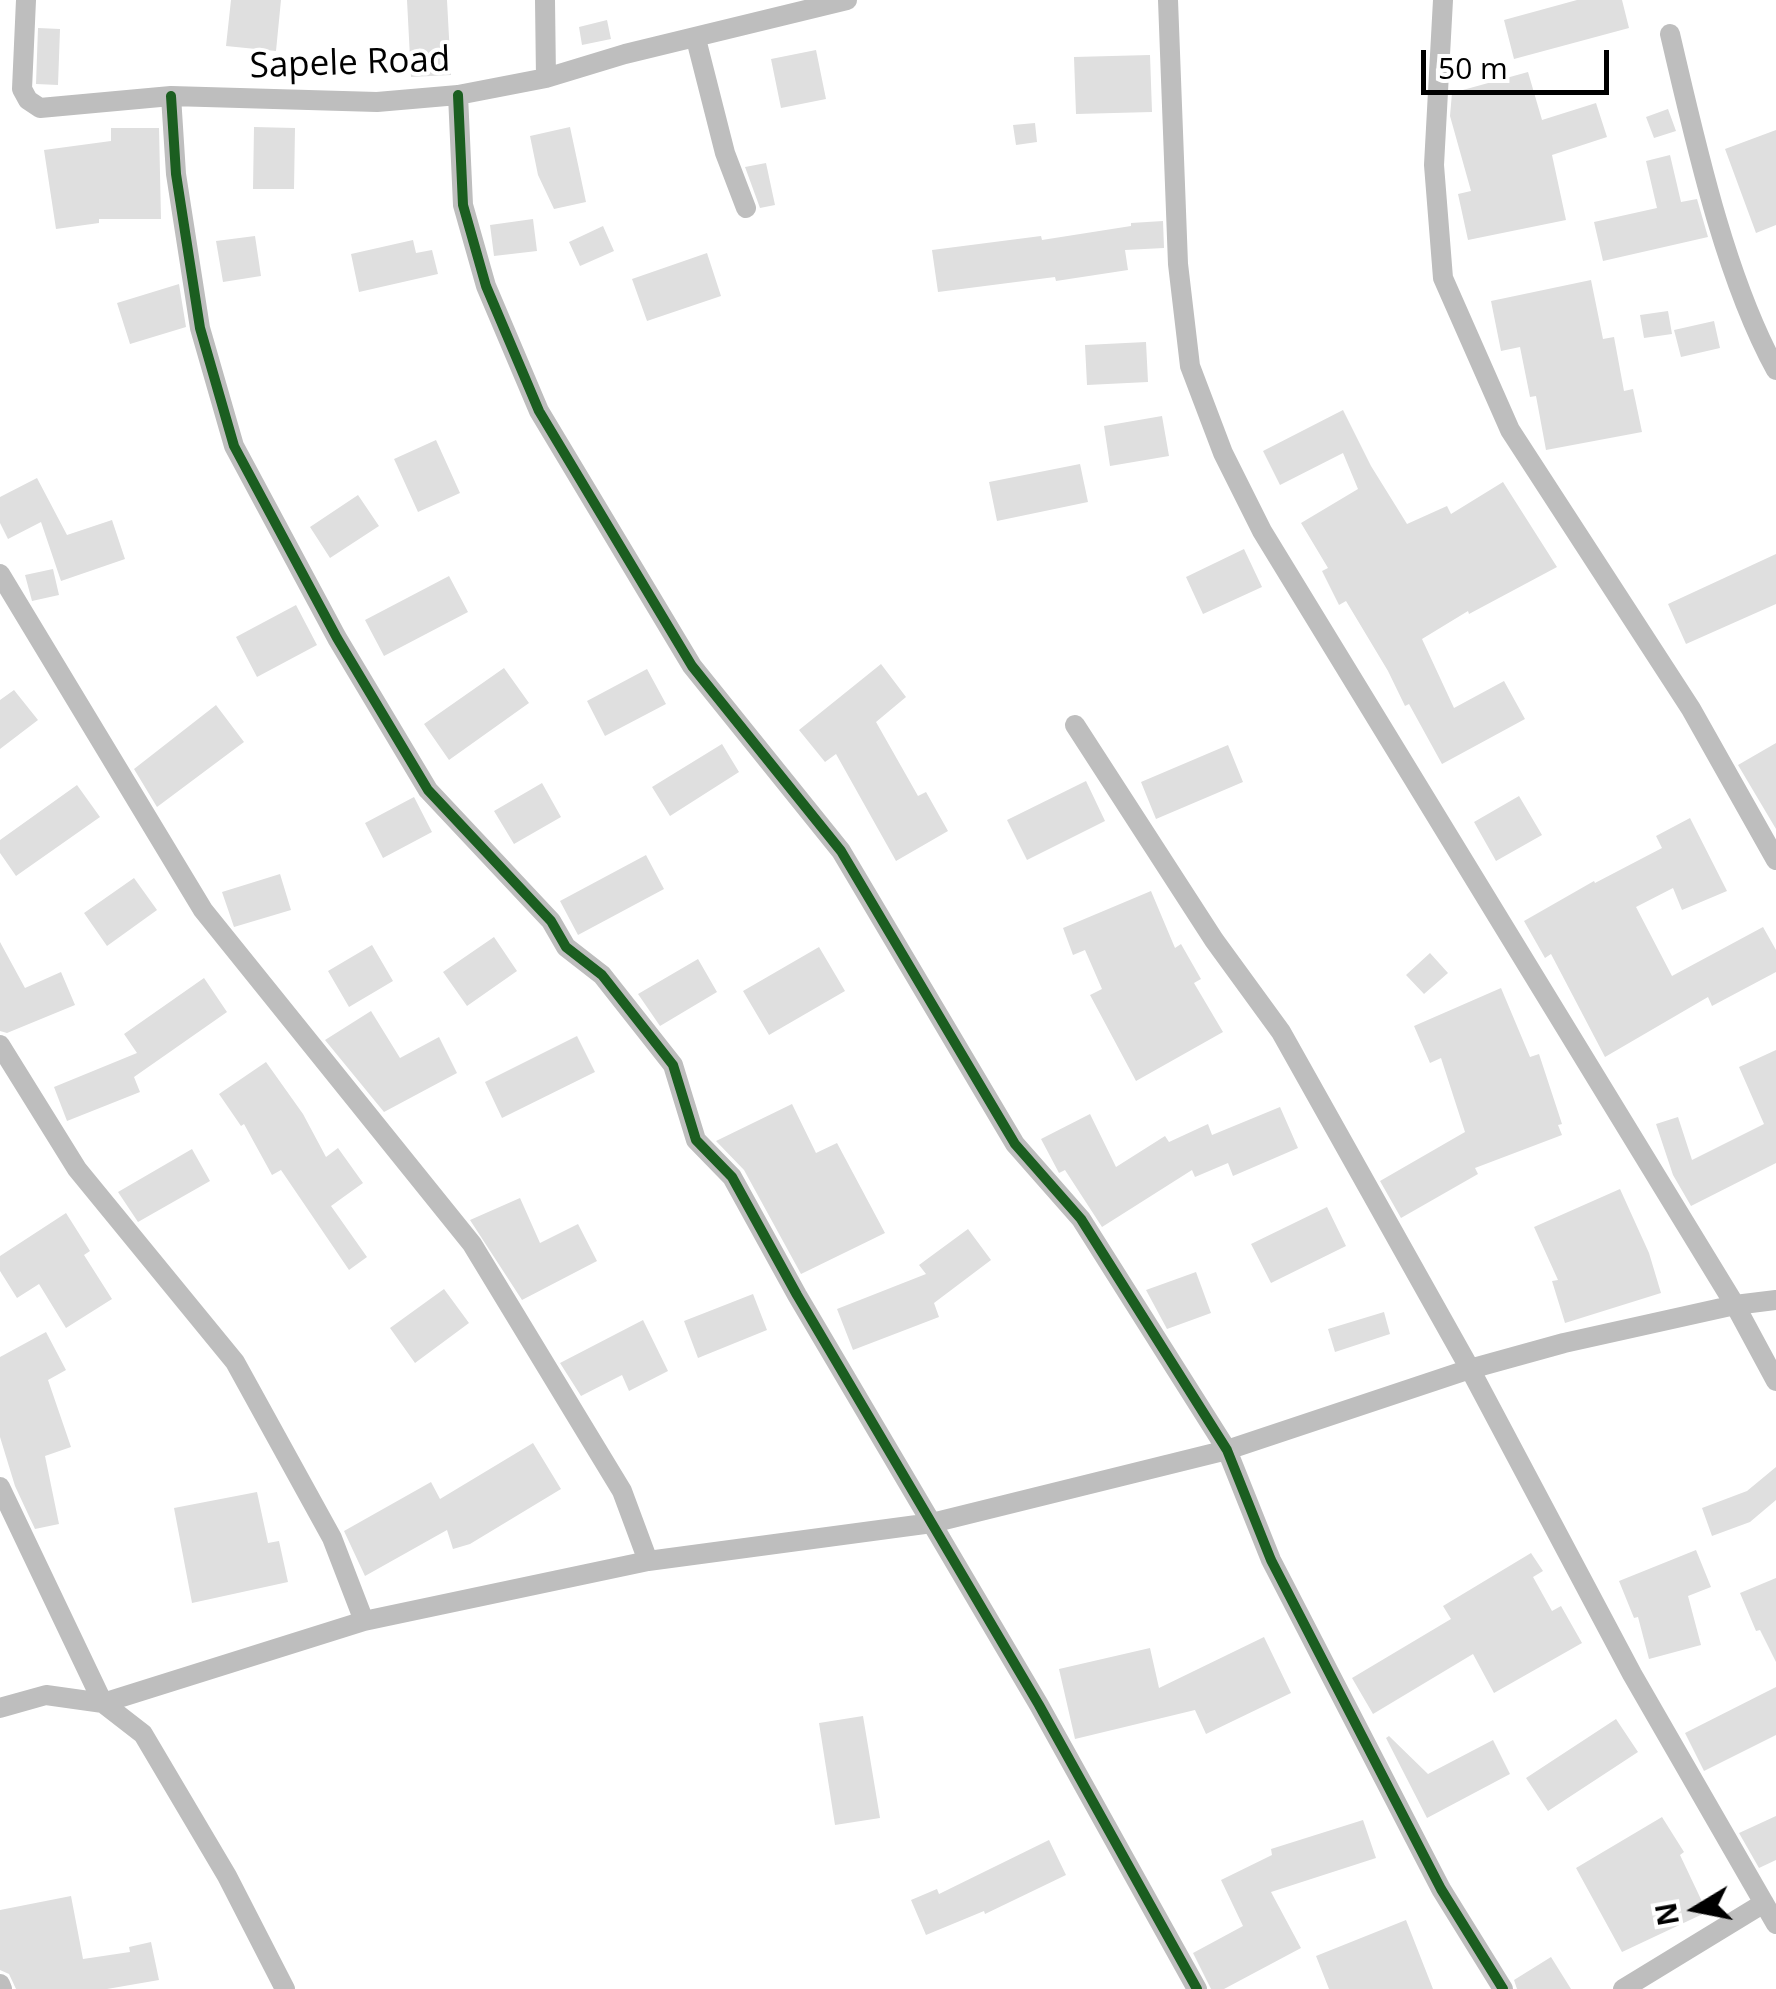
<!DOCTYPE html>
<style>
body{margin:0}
#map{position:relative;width:1776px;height:1989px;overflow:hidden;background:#fff;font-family:"Open Sans",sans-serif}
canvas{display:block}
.north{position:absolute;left:1646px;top:1859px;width:100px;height:100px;-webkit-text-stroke:8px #fff;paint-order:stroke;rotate:260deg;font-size:28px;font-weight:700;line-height:40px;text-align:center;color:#000}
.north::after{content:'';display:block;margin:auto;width:35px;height:45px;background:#000;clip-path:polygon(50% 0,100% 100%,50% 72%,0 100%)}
.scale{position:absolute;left:1421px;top:50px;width:188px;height:45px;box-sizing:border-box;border:5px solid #000;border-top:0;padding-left:12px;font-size:30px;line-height:35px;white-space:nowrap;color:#000;-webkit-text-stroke:8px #fff;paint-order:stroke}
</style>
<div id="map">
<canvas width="1776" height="1989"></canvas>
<div class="north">N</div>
<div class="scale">50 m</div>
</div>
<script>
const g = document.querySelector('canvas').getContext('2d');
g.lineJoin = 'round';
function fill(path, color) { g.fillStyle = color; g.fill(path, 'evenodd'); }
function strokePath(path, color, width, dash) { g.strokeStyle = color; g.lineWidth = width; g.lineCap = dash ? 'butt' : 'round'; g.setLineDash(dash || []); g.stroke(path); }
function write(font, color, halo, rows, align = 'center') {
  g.font = font + ' "Open Sans",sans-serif'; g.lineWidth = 8; g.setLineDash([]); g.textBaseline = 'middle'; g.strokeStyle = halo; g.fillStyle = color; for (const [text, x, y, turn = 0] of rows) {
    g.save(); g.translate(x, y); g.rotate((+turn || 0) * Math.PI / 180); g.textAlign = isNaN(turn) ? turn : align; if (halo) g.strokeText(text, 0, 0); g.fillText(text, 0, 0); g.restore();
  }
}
fill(new Path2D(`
 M231,0H281L276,51L226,46Z
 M407,0H447L451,75L411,77Z
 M1577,0H1622L1629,28L1514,59L1504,20Z
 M607,20L611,39L582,45L579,27Z
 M38,28L60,29L58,85L36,84Z
 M816,50L826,99L781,108L771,59Z
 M1150,55L1152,112L1076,114L1074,57Z
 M1528,72L1542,120L1596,103L1607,137L1552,155L1566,220L1468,240L1458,194L1471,191L1450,116L1452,93Z
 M1668,109L1676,131L1654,138L1646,117Z
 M1035,123L1037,142L1016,145L1013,125Z
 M254,127L295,128L294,189H253Z
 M570,127L586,202L554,209L538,175L530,136Z
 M111,128H159L161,219H99V223L56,229L44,150L111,141Z
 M1776,130V225L1756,233L1725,149Z
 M1670,155L1681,202L1697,199L1708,237L1603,261L1594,222L1657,208L1646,161Z
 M766,163L775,205L760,208L745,167Z
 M533,219L537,251L494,256L490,225Z
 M1163,221L1164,248L1125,250L1128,270L1056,281L1055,277L938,292L932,250L1041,236L1042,240L1131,226V223Z
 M603,226L614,251L580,266L569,242Z
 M255,236L261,276L223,282L216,241Z
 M413,240L416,253L432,250L438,274L359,292L351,254Z
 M707,253L721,296L647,321L632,279Z
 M1591,280L1603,339L1614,337L1624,391L1633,389L1642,432L1546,450L1536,396L1530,397L1520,347L1501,351L1491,301Z
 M179,284L186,327L130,344L117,303Z
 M1668,311L1672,334L1644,338L1640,315Z
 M1714,321L1720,348L1681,357L1674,330Z
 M1146,342L1148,382L1087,385L1085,345Z
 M1343,410L1371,466L1407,524L1447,506L1451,514L1503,482L1557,567L1469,614L1468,611L1422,639L1454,708L1504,681L1525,719L1442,764L1409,704L1405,706L1388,671L1346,601L1339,605L1322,571L1328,568L1301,523L1358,489L1343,453L1280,485L1263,451Z
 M1162,416L1169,456L1110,466L1104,426Z
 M436,440L460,493L418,512L394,459Z
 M1080,464L1088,502L997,521L989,482Z
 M37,478L67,535L112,520L125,559L61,581L41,522L8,539L0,523V497Z
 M358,495L379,526L330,558L310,527Z
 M1244,549L1262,587L1203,614L1186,577Z
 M1776,554V604L1686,644L1668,604Z
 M53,569L59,595L32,601L25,575Z
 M449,576L468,612L384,656L365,620Z
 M296,605L317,645L257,677L236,637Z
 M881,664L906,697L876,722L918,796L926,792L948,831L896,861L836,754L825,762L799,730Z
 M504,668L529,703L449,760L424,724Z
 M647,669L666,704L605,736L587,701Z
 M14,690L38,720L0,749V700Z
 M216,705L244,742L157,807L134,769Z
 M1776,743V829L1738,765Z
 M722,744L739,772L670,816L652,787Z
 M1228,745L1243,782L1156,819L1141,782Z
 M1086,781L1105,821L1027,860L1007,820Z
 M542,783L561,817L514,844L494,811Z
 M77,785L100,817L16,876L0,853V840Z
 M1519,796L1542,835L1496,861L1474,822Z
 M414,797L432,832L383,858L365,823Z
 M1690,818L1727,891L1682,910L1673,888L1636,907L1672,976L1763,927L1776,950V972L1712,1006L1708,997L1605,1057L1551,954L1545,958L1524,921L1594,881L1595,883L1662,848L1656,836Z
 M646,855L664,889L578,935L560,901Z
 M280,874L291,910L234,927L222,892Z
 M134,878L157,910L107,946L84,913Z
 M1151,891L1175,948L1181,944L1201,979L1194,983L1223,1032L1136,1081L1090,995L1102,989L1085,950L1073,955L1063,928Z
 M494,937L517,971L467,1006L443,972Z
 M0,942L25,988L61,972L75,1005L7,1033L0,1031Z
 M372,945L393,981L349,1007L328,971Z
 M819,947L845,991L769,1035L743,991Z
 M1430,953L1448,973L1424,994L1406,975Z
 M698,959L717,992L660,1026L638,994Z
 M204,978L227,1012L134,1077L140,1092L67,1121L54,1087L137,1053L124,1034Z
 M1501,988L1530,1057L1539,1054L1562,1124L1558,1125L1562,1135L1475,1168L1478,1174L1401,1218L1380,1181L1465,1132L1441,1058L1430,1063L1414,1026Z
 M371,1011L400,1058L439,1037L457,1073L384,1112L325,1040Z
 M577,1036L595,1072L502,1118L485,1082Z
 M1776,1050V1163L1691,1206L1673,1175L1656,1124L1678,1117L1692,1160L1764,1124L1739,1067Z
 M266,1062L303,1114L326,1157L338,1148L363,1183L331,1206L367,1257L349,1270L281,1170L272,1175L244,1124L241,1126L219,1094Z
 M792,1104L816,1153L837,1143L885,1233L801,1274L744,1170L716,1141Z
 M1280,1107L1298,1148L1233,1176L1228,1163L1195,1177L1192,1170L1102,1227L1065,1170L1059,1173L1041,1139L1090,1114L1116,1167L1165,1136L1169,1142L1208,1124L1212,1135Z
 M192,1149L210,1181L138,1222L118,1192Z
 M1620,1189L1649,1253L1661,1293L1565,1323L1552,1281L1558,1280L1534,1227Z
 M520,1198L540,1243L578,1224L597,1261L522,1300L470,1220Z
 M1327,1207L1346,1246L1271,1283L1251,1244Z
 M66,1213L90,1251L84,1255L112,1299L66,1328L39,1284L17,1298L0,1271V1256Z
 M968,1229L991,1260L934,1303L939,1317L853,1350L837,1309L926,1274L919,1265Z
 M1196,1272L1211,1313L1167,1329L1146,1290Z
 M444,1289L469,1323L415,1363L390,1328Z
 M753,1294L767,1330L698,1358L684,1321Z
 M1384,1312L1390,1334L1335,1352L1328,1329Z
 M643,1320L668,1371L629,1391L622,1375L581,1396L560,1363Z
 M46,1332L66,1370L48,1380L71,1447L45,1456L59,1524L35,1529L15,1486L0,1437V1357Z
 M533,1443L561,1489L470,1544L453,1549L447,1530L365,1576L344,1531L431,1482L440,1499Z
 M1776,1467V1500L1750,1522L1712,1536L1702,1508L1747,1491Z
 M257,1492L268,1543L279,1541L288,1582L192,1603L174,1508Z
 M1696,1550L1711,1587L1688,1596L1701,1645L1649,1659L1638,1617L1634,1618L1619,1581Z
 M1531,1553L1543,1571L1533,1577L1552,1611L1561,1606L1582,1643L1494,1693L1473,1654L1373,1714L1352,1678L1451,1619L1443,1606Z
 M1776,1578V1662L1760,1630L1756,1631L1740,1593Z
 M1264,1637L1291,1693L1206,1734L1195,1710L1075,1739L1059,1669L1150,1648L1159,1688Z
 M1776,1687V1735L1704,1771L1685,1733Z
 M863,1716L880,1818L835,1825L819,1723Z
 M1616,1719L1638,1752L1548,1811L1526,1778Z
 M1389,1736L1428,1774L1493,1740L1510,1774L1427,1818L1386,1738Z
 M1776,1816V1860L1759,1868L1739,1833Z
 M1662,1817L1684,1852L1680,1855L1707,1912L1622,1952L1576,1868Z
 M1363,1820L1376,1858L1271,1892L1301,1948L1224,1989H1211L1193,1953L1243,1926L1221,1880L1272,1855L1271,1849Z
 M1049,1840L1066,1875L985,1914L984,1911L926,1935L911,1900L937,1889L939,1894Z
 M71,1896L83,1959L130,1952L129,1947L151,1942L159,1980L107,1989H16L9,1974L0,1970V1910Z
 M1406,1920L1433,1989H1329L1316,1956Z
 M1551,1957L1571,1989H1517L1514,1980Z`), '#dfdfdf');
strokePath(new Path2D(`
 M26,0L22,89L28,100L40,108L171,96L377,102L458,95L546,78L625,54L847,0
 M545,0L546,78
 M1168,0L1178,264L1190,366L1223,453L1262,531L1735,1305L1776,1381
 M1443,0L1434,165L1443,278L1510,430L1691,709L1776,860
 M1670,34C1695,140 1724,275 1776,370
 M696,39L725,153L746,208
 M458,95L463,205L486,286L539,411L692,666L841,851L1015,1144L1081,1219L1227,1450L1271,1560L1441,1889L1503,1989
 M171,96L176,174L200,328L234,446L337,638L428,790L551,921L566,947L602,975L673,1065L696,1140L732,1177L797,1295L1039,1705L1197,1989
 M0,574L203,910L472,1244L622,1491L648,1561
 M1075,725L1214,940L1281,1032L1470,1369L1632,1674L1776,1924
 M0,1045L77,1169L235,1362L332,1538L364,1621
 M0,1487L103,1703L143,1734L227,1876L285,1989
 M0,1708L46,1695L103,1703L364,1621L648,1561L932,1523L1227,1450L1470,1369L1564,1343L1735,1305L1776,1300
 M0,1984L2,1989
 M1623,1989L1764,1903`), '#bebebe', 20);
strokePath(new Path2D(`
 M458,95L463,205L486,286L539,411L692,666L841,851L1015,1144L1081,1219L1227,1450L1271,1560L1441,1889L1503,1989
 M171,96L176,174L200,328L234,446L337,638L428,790L551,921L566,947L602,975L673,1065L696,1140L732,1177L797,1295L1039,1705L1197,1989`), '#1b5e20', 10);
write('35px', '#000', '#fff', [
 ["Sapele Road",350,64,-2]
]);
</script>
